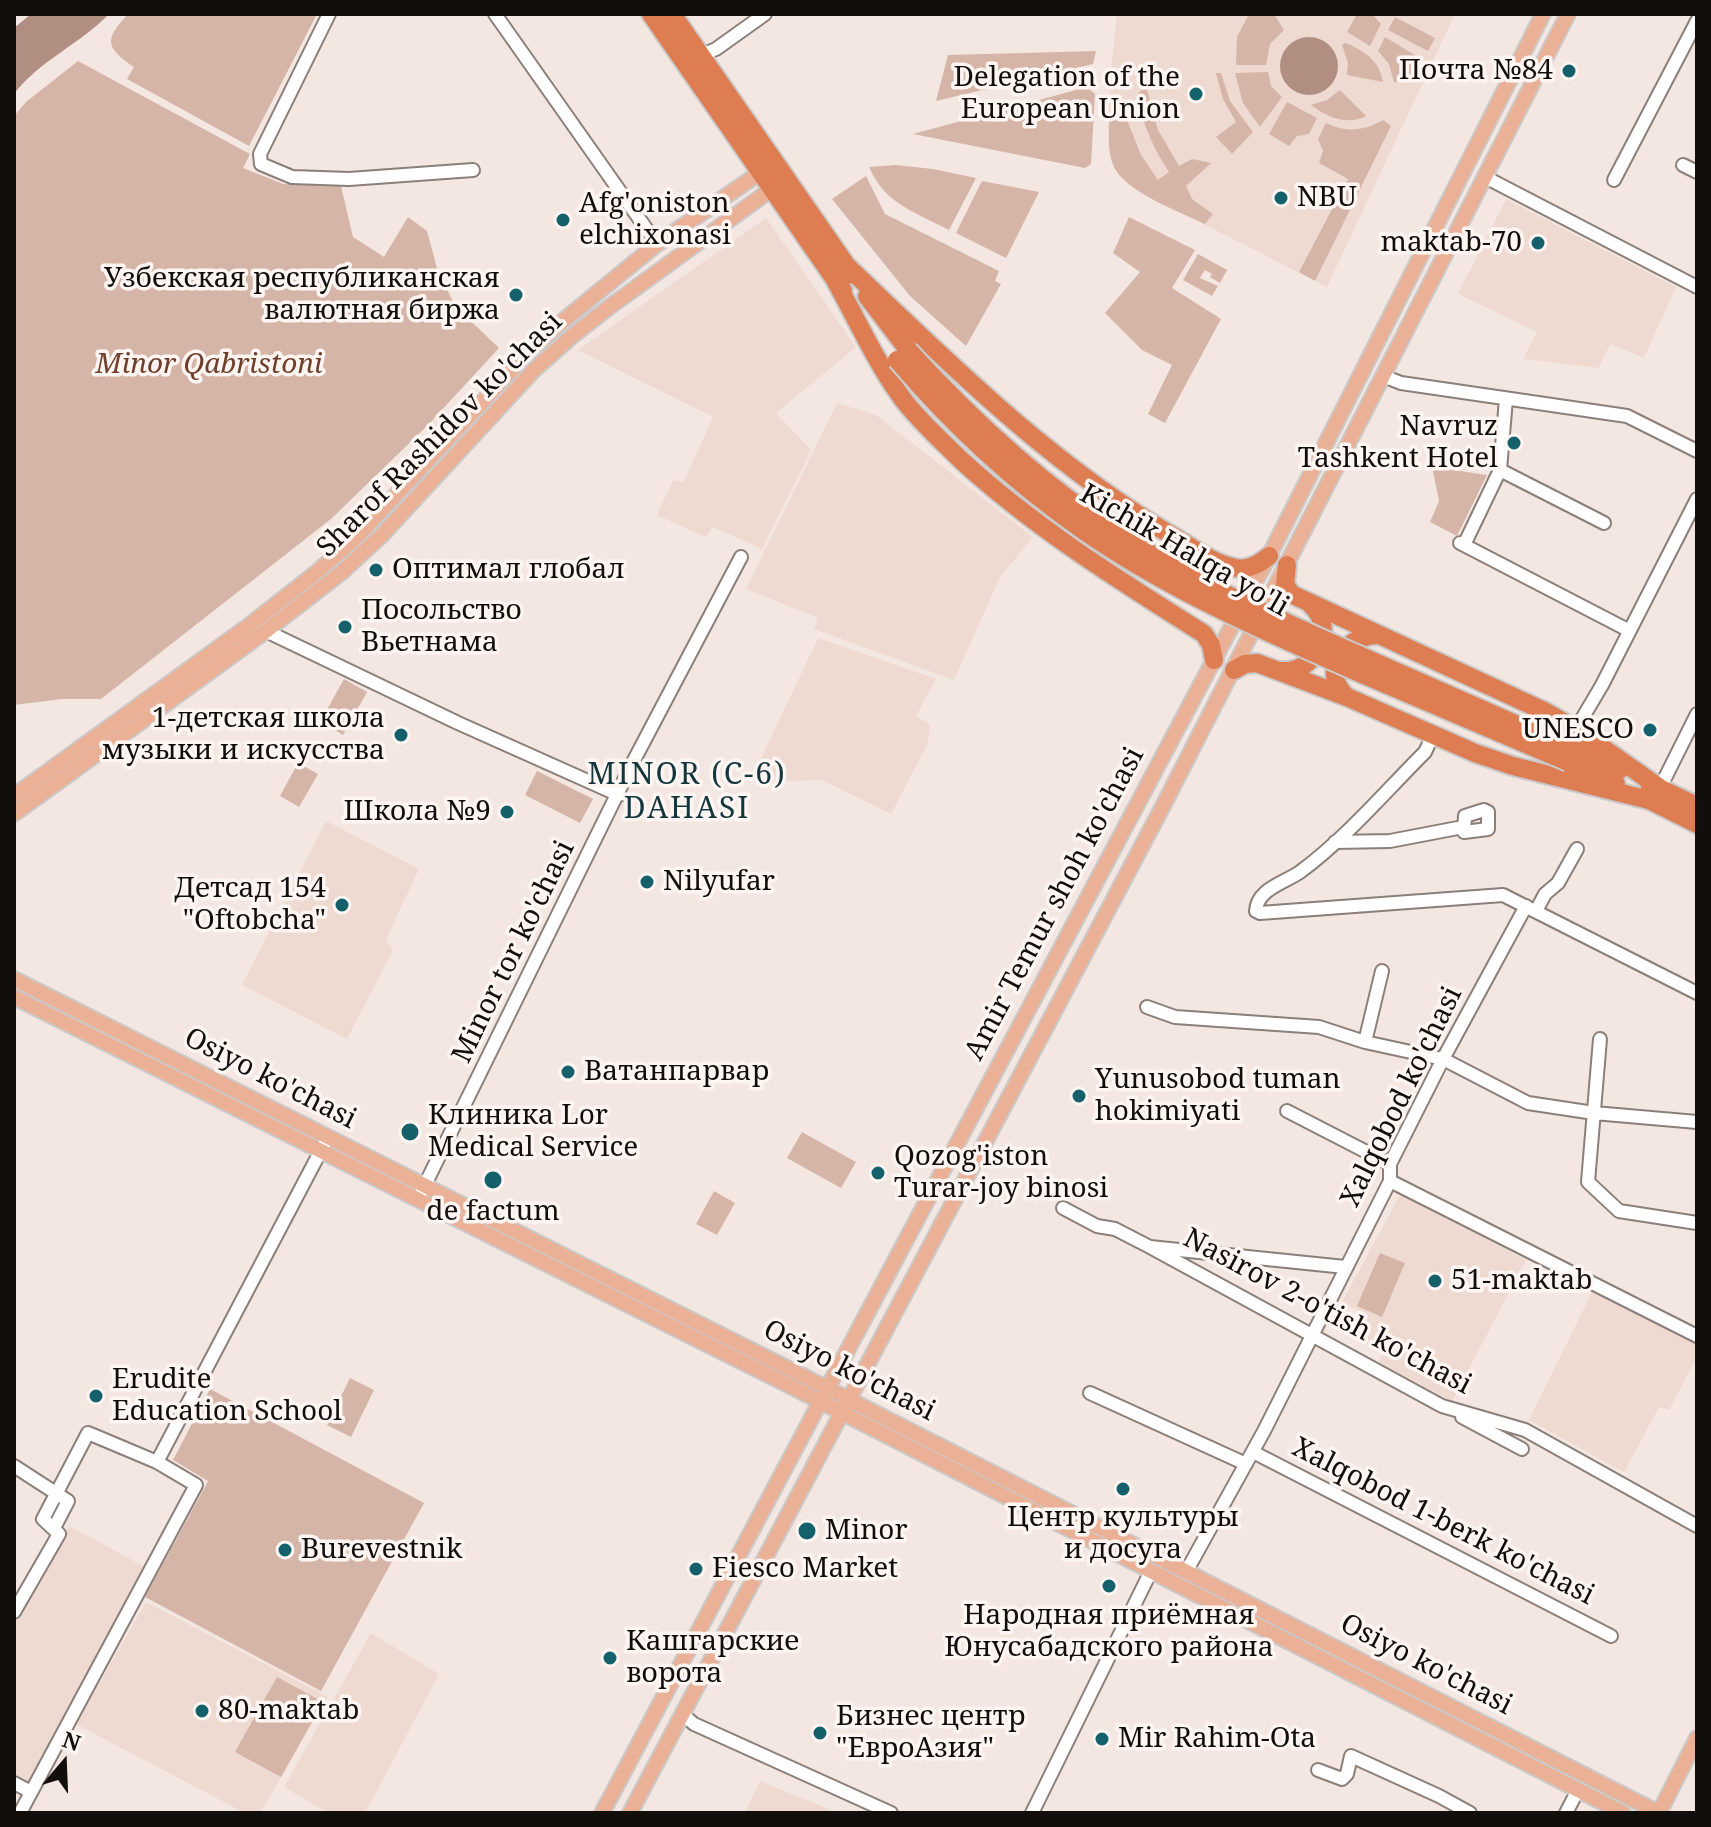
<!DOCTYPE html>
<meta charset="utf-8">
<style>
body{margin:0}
#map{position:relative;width:1711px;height:1827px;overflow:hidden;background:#f4e7e1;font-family:"Noto Serif",serif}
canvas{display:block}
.frame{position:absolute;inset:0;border:16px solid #120e0c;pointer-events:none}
.north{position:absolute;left:24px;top:1723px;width:80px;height:80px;-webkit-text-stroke:6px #fdf5f2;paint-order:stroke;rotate:19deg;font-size:22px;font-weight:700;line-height:32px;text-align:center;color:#120e0c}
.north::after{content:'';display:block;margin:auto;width:28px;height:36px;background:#120e0c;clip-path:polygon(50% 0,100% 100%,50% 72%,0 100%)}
</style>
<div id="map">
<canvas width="1711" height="1827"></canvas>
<div class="frame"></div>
<div class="north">N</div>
</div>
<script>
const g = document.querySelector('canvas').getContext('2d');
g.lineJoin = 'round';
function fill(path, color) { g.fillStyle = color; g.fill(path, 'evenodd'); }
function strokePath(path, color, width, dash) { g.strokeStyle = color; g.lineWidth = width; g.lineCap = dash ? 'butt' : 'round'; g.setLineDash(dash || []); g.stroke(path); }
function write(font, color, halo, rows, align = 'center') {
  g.font = font + ' "Noto Serif",serif'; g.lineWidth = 7; g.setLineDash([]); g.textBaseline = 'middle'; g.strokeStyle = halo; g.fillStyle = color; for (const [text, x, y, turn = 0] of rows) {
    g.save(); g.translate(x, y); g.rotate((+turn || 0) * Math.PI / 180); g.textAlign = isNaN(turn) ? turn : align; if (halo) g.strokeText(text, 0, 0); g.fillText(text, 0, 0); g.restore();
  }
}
fill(new Path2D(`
 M1117,14H1455L1327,287L1139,191L1118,174L1112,162L1109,141V92Z
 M1506,199L1676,287L1644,358L1610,344L1599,368L1523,359L1537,332L1458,294Z
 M766,218L856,347L776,413L811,450L762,549L713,527L705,537L657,515L673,480L684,482L713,417L578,350Z
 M837,403L876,415L1033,537L1000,577L954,680L814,629L818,618L746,589Z
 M818,638L936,679L916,716L930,725L928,743L891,814L822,780L788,781L756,769Z
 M326,821L419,869L385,941L393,950L347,1039L242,985Z
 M1400,1195L1526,1260L1452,1401L1379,1362L1383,1353L1352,1337L1364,1314L1342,1302Z
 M1594,1288L1697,1343V1357L1669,1410L1659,1407L1624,1472L1529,1420Z
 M69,1526L147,1568L28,1788L14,1781V1615Z
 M146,1602L328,1697L261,1812L241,1811L76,1724Z
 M371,1633L439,1674L365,1813H328L284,1787Z
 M760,1781L829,1809L827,1813H745Z`), '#eedad1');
fill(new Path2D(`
 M128,14H317L249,146L127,79L134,67C105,47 104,40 128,14Z
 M1249,14H1274L1284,30L1270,44L1266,65H1236L1237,37Z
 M1357,14H1372L1381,24L1370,46L1347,32Z
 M1395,17L1435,38L1428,51L1388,30Z
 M1385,37L1423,60L1413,81L1394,82L1389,64L1378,51Z
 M1345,43C1364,50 1380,61 1383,82L1347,75L1348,63L1342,45Z
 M1096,51L1093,64L936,101L948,55Z
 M78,61L250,154L243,168L283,184L341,186L353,237L384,257L408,217L427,231L437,268L455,306L499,348L428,425L331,519L101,699H62L14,705V116L26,102Z
 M1268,72L1271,86L1282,97L1260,127L1243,103L1235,73Z
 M1216,73H1221L1230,101L1253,132L1232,154L1216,137L1236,122L1223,99Z
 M1087,87L1095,94L1091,164L1085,168L913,134Z
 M1147,89L1158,130L1179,166L1192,159L1211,163L1186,186L1192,199L1213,214L1205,224C1180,212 1126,192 1114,167C1107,152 1109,133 1109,116L1116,109L1125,115L1141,155L1158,180L1169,172C1153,148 1143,124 1137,97L1140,91Z
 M1340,90L1366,116C1346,126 1327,117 1311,105L1327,100Z
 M1287,102L1317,118L1309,134L1297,136L1289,146L1269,134Z
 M1383,120L1391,126L1315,281L1299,272L1348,179L1319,163L1323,151L1318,139L1326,123C1346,133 1364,131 1383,120Z
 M896,165L933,169L976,178L949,230C915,212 885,204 869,167Z
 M866,176L885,214L999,271L995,281L1001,284L966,346L910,296L832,199Z
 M982,181L1039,192L1006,258L956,233Z
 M1129,217L1195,250L1172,288L1221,319L1165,423L1148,414L1172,365L1142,350L1105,313L1140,272L1113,253Z
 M1198,254L1227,270L1220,283L1210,277L1212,274L1205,270L1200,278L1218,286L1212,296L1183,280Z
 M1432,467L1487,475L1457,536L1430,522L1439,501Z
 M344,679L367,692L343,735L320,722Z
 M298,763L318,774L299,807L280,796Z
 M537,771L593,799L580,823L525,795Z
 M802,1132L856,1162L841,1188L787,1158Z
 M714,1191L735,1203L717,1235L696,1224Z
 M1380,1253L1405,1263L1382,1317L1357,1306Z
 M350,1378L374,1390L351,1437L327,1425Z
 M210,1389L424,1503L321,1691L145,1597L208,1481L173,1460Z
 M277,1677L323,1702L281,1777L235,1752Z`), '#d5b5a8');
fill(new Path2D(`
 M31,14H109C80,44 39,61 14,94V28Z
 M1280 66a29 29 0 1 1 58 0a29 29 0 1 1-58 0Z`), '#b08f82');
const minor = new Path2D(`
 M329,14L260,154L261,164L292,177L349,179L473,170
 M495,14L657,244
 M702,55L716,49L765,14
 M1683,165L1697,172
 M1485,177L1697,287
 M1614,180L1697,21
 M1383,376L1401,383L1627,416L1697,451
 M1500,470L1604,523
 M1460,543L1628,630
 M1464,545L1500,470L1506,399
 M266,631L458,723L619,795
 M1576,729L1602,685L1697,499
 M1433,735L1425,752C1385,792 1346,838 1300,872C1284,883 1257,889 1256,911L1260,913L1503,895L1697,993
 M1660,788L1697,714
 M1484,810L1488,812V829L1464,832L1465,816Z
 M1335,842L1390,841L1463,827
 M1536,911L1545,894L1558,883L1577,849
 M1147,1007L1175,1017L1319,1027L1365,1042L1443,1059L1528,1103L1594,1113L1697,1122
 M1600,1039L1588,1182L1619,1211L1697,1223
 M1365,1042L1382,971
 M1287,1111L1390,1164
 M1390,1181L1697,1336
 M418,1199L632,764L741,557
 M1063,1208L1097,1226L1115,1229L1150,1247L1345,1267
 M1150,1247L1442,1406L1525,1430L1697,1526
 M1090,1393L1246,1464
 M1462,1417L1522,1449
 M1253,1452L1611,1636
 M157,1462L328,1137
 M14,1466L68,1501L54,1528
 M1186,1572L1264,1431L1390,1181V1164L1443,1059L1526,906
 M14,1612L59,1534L43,1519L88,1433L157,1462L196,1485L20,1813
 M682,1714L694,1724L891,1813
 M1318,1770L1342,1779L1347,1774L1351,1756L1439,1796L1470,1813
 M14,1783L31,1792
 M1032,1813L1151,1571
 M1566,1813L1578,1790`);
const major = new Path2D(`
 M14,796L247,627L317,572L357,537L523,358L558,325L657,244L768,167
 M14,814L266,631L342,572L382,535L534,370L571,337L608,308L780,183
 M14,979L797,1373L1659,1813
 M14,997L790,1386L1623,1813
 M602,1813L1269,556L1543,14
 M630,1813L1163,806L1568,14
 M1659,1813L1697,1738`);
const highway = new Path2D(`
 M651,14L843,291
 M672,14L853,275
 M848,267C949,363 1050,464 1171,535C1190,546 1213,564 1236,568C1249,570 1259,564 1269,556
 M836,282C857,320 876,362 902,398C919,421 941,440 961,460C1035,528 1119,580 1204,634L1211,645L1214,660
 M867,296L909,351
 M1287,565L1285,584L1291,594L1546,712L1576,729L1660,788
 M1234,670L1245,664L1257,663L1347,697L1475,753L1513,766L1653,801
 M1282,671C1315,673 1338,629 1311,605
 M1347,697C1319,672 1344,636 1377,635
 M1574,750L1619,770
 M1568,762L1616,784
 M1649,783L1697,806
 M1643,797L1697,824`);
strokePath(minor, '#8b7f7a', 16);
strokePath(major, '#cbcaca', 18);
strokePath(highway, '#cbcaca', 22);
strokePath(minor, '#fff', 12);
strokePath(major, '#ebb197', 14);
strokePath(highway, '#de7d52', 18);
const highwayBridge = new Path2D(`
 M909,351C972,420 1040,484 1119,534C1192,581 1273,617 1352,652C1426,684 1500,717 1574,750
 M897,360C952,424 1011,480 1080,528C1164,587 1261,630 1355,671C1426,701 1497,732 1568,762`);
strokePath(highwayBridge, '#cbcaca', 22, []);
strokePath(highwayBridge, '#de7d52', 18);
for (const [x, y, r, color] of [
 [1569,71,8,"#14616c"],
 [1196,94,8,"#14616c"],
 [1281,198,8,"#14616c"],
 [563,220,8,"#14616c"],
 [1538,243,8,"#14616c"],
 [516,295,8,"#14616c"],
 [1514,443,8,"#14616c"],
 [376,570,8,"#14616c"],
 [345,627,8,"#14616c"],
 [1650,730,8,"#14616c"],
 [401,735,8,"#14616c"],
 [507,812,8,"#14616c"],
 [647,882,8,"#14616c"],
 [342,905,8,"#14616c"],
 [568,1072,8,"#14616c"],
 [1079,1096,8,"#14616c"],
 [410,1132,10,"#14616c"],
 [878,1173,8,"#14616c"],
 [493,1180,10,"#14616c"],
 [1435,1281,8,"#14616c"],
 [96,1396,8,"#14616c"],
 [1123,1489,8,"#14616c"],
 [807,1531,10,"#14616c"],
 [285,1550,8,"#14616c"],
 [696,1569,8,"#14616c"],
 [1109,1586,8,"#14616c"],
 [610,1658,8,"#14616c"],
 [202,1711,8,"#14616c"],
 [820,1733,8,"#14616c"],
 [1102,1739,8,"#14616c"]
]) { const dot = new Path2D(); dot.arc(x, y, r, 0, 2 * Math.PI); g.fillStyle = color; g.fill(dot); strokePath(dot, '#fdf5f2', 3); }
write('28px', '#120e0c', '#fdf5f2', [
 ["Почта №84",1553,71,"right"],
 ["Delegation of the",1180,78,"right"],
 ["European Union",1180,110,"right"],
 ["NBU",1297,198],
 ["Afg'oniston",579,204],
 ["elchixonasi",579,236],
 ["maktab-70",1522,243,"right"],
 ["Узбекская республиканская",500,279,"right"],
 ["валютная биржа",500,311,"right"],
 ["Navruz",1498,427,"right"],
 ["Tashkent Hotel",1498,459,"right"],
 ["Оптимал глобал",392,570],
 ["Посольство",361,611],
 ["Вьетнама",361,643],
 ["1-детская школа",385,719,"right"],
 ["музыки и искусства",385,751,"right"],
 ["UNESCO",1634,730,"right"],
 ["Школа №9",491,812,"right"],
 ["Nilyufar",663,882],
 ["Детсад 154",326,889,"right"],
 ["\"Oftobcha\"",326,921,"right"],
 ["Ватанпарвар",584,1072],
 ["Yunusobod tuman",1095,1080],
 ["hokimiyati",1095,1112],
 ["Клиника Lor",428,1116],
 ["Medical Service",428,1148],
 ["Qozog'iston",894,1157],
 ["Turar-joy binosi",894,1189],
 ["de factum",493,1212,"center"],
 ["51-maktab",1451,1281],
 ["Erudite",112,1380],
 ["Education School",112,1412],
 ["Центр культуры",1123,1518,"center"],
 ["и досуга",1123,1550,"center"],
 ["Minor",825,1531],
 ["Burevestnik",301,1550],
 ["Fiesco Market",712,1569],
 ["Народная приёмная",1109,1616,"center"],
 ["Юнусабадского района",1109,1648,"center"],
 ["Кашгарские",626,1642],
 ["ворота",626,1674],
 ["80-maktab",218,1711],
 ["Бизнес центр",836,1717],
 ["\"ЕвроАзия\"",836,1749],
 ["Mir Rahim-Ota",1118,1739]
], 'left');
write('italic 28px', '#6f3f2b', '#fdf5f2', [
 ["Minor Qabristoni",209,365]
]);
write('28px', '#120e0c', '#fdf5f2', [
 ["Sharof Rashidov ko'chasi",440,435,-45],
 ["Kichik Halqa yo'li",1184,551,30],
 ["Amir Temur shoh ko'chasi",1055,904,-62],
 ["Minor tor ko'chasi",514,952,-64],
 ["Osiyo ko'chasi",270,1079,27],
 ["Xalqobod ko'chasi",1402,1097,-64],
 ["Nasirov 2-o'tish ko'chasi",1327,1312,28],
 ["Osiyo ko'chasi",849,1371,27],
 ["Xalqobod 1-berk ko'chasi",1443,1522,27],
 ["Osiyo ko'chasi",1426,1665,27]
]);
g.letterSpacing = '2px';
write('30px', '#14363c', '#fdf5f2', [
 ["MINOR (C-6)",687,775],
 ["DAHASI",687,809]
]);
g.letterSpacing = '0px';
</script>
